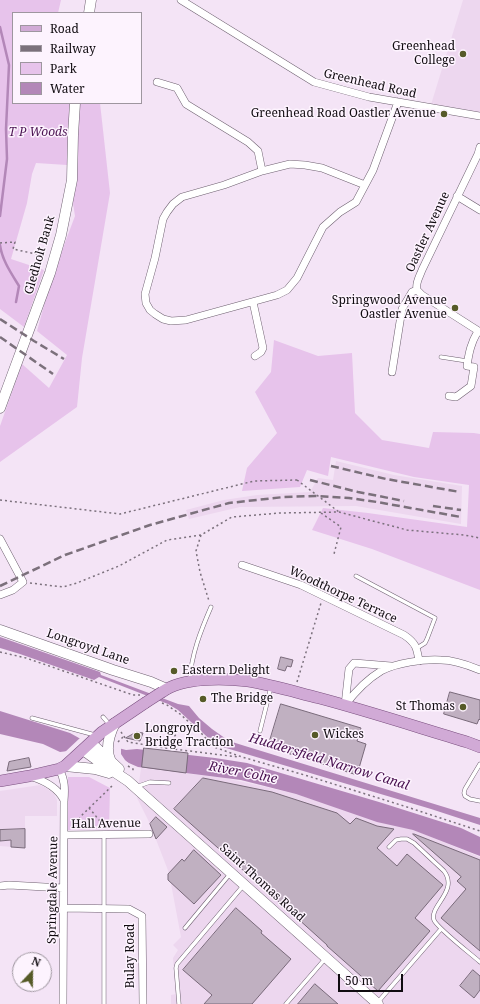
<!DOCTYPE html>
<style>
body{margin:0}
#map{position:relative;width:480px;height:1004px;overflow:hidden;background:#f4e4f6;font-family:"Noto Serif",serif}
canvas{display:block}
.legend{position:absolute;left:12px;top:12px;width:130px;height:92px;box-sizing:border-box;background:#fdf3fe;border:1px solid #9e969f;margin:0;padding:5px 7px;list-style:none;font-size:12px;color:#100b10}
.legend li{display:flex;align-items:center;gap:8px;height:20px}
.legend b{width:20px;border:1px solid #9e969f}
.north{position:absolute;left:12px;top:952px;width:40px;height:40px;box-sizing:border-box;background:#fdf3fe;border:1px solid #9e969f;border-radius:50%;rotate:22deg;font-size:11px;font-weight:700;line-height:16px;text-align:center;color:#100b10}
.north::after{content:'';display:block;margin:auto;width:14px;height:18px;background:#565a28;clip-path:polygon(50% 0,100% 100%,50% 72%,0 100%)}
.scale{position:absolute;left:338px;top:974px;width:65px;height:18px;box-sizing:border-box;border:2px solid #100b10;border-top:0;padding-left:5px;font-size:12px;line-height:14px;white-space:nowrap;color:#100b10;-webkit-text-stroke:3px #fdf3fe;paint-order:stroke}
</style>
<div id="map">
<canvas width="480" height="1004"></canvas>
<ul class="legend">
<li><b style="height:5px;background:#d1aad6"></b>Road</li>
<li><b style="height:5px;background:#7b707b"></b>Railway</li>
<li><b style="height:11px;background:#e7c3eb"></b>Park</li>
<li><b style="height:11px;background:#b387b8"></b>Water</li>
</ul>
<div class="north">N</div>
<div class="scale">50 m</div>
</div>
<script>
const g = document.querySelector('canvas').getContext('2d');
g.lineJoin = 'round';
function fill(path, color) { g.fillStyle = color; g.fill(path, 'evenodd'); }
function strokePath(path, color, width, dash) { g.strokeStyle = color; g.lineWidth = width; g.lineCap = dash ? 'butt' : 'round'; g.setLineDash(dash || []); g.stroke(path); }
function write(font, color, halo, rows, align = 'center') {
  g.font = font + ' "Noto Serif",serif'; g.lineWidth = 3; g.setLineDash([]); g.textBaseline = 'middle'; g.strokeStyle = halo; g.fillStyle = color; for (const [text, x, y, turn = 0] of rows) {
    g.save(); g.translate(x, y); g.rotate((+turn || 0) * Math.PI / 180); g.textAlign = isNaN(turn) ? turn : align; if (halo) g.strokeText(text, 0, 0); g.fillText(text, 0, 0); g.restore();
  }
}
fill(new Path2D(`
 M463,0H480V115L430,108Z
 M336,461L394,475L462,486L461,524L356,506L240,507L189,519L186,510L224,500L257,495L310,492L318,478L333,480Z
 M141,768L225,778L292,793L419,832L480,857V1004H171V995L176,994L173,958L178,950L173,945L181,937L169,873L150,824L137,798Z
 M40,785L46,788L54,794L57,800V816H25V848L0,846V791Z`), '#edd7ef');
fill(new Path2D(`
 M0,0H61L58,13H13V103H100L110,193L82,358L77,407L0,462V426L22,364L49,388L67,355L37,331L51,280L75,216L67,165L36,163L32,174L27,203L11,259L44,270L24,327L0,309Z
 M274,340L318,356L352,353L355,413L382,440L429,448L433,432L474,433L480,434V590L372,549L312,530L323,508L368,513L467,527L469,485L414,477L331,457L328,476L307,470L300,487L242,491L247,468L277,433L255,392L271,372Z
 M68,777H89L110,788L109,829L68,830Z`), '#e7c3eb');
fill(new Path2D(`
 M0,637L100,672L101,675L178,704L189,706L199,718L212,729L229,741L245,746L480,818V825L431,809L216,745L178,710L168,704L99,677L94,680L20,654L0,648Z
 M0,711L70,733L79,738L126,750L137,749L215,758L247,763L379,802L461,828L480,837V856L413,830L377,822L296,794L241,780L138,767L122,760L68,751L60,752L43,744L0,734Z`), '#b387b8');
fill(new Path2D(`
 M81,737L121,746V754L125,760L132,766L107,757L64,753Z`), '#f4e4f6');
strokePath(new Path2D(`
 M0,27L9,65L6,129L7,159L0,216
 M0,245C2,260 11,273 19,286L16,302`), '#b387b8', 2.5);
const building = new Path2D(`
 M281,657L293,660L291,667L287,666L285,671L278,669Z
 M450,692L480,700V720L479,719L477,724L444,714Z
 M281,704L361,728L357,741L366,744L357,775L268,747Z
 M137,732L143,733L140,741L126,738Z
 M144,748L188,753L186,773L142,767Z
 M29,758L31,767L7,771L9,762Z
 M203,778L272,792L337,813L350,824L356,818L377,826L394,829L377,848L397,866L407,854L443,885L415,918L430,931L378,991L327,946V945L296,917L174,809Z
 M156,817L167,827L156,839L150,824Z
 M25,829V848L11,847V840L0,841V830Z
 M413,834H414L480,860V951L441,918L466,889L457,881L461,877Z
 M194,850L221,875L194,904L168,880V874L182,859L184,861Z
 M236,908L262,931L261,933L291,959L252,1004H204L212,995L183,970Z
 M473,970L480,976V990L474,998L460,986Z
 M315,984L338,1004H298Z`);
fill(building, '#c0b0c1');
strokePath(building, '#796a7a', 1);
const lane = new Path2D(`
 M441,357L467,361
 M356,576L435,618L427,639L425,643L417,648
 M190,680C191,655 201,630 211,607
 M103,717L110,725
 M32,718L95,735
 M260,731L271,687
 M480,764L465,789L464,793L465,796L470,799L480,801
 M136,787L150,782L169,783
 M389,847L396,840L401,839H407L414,843L444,871C459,891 429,906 434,920C437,928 471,954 480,962
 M185,928L230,874
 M378,1002L441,929
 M104,1004V835
 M179,1004L176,968L177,964L243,886
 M286,1004L325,959`);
const street = new Path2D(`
 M181,0L314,82L369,97L480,116
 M157,82L177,88L186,104L248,142L258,151L262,171
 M365,185L322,168L305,165L290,164L262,171L224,185L182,197L173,204L167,212L163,219L155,258L145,294L146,303L150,310L155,314L163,319L171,321L186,320L277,295L287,290L297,278L323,227L340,212L356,202L373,170L398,102
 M457,196L480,210
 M417,290C415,283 420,276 422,270L478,154L480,147
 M417,290L422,295L480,332
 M253,302L263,348L261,352L255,356
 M392,372L402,309L412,292L417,290
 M449,396L456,397L471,386L474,367L467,366C469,352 471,343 478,331
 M0,539L23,582L13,590L0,595
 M242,565L301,585L404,635C416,643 417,648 419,661
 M345,705C355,692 366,680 381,671C396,663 423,659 441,660C454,660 468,665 480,670
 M345,705L349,669L354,663L391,666
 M59,769C65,779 65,789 64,801L63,1004
 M32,777C45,781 57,787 64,800
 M64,835L149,834
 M0,886L9,885L63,888
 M63,908L129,909L142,916L143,1004`);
const secondary = new Path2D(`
 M89,13L91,0
 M0,408L50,273L61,235L72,180L73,135L75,103
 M0,630L113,670L151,682L167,689
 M91,743L119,769
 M83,750L101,763L128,781L378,1004
 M111,762C105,750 109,735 115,723
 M65,766L95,769L109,773`);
const primary = new Path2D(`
 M162,692C183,677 223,678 248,681C272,685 295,692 319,698C368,711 417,727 467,742L480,747
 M0,781L29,776L59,769L65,766L102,732L145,703`);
strokePath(lane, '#6e6070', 4.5);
strokePath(street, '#6e6070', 8);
strokePath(secondary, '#6e6070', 11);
strokePath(primary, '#794e7e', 12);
strokePath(new Path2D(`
 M0,243L15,242L13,249L45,256
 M0,500L120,514L254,481L297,480
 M321,513L341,527L334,554
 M201,535L196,551L200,572L209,601
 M30,583L63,587L77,583L119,566L167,540L201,535L232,517L280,513L339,512L407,530L464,535L480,538
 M0,652L26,658L133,695H140
 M297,682L321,603
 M162,703L167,705L180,714L201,733L214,747L242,757L308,776L407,807L480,831
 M121,732L128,742L165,748L238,757
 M118,742L124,736
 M165,748L178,732
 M128,766L133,769V771
 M89,808L100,821L102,827
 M74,828L81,816L114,784`), '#7c717d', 1.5, [2, 3]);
strokePath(lane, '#fff', 3.5);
strokePath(street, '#fff', 7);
strokePath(secondary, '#fff', 10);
strokePath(primary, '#d1aad6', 11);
strokePath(new Path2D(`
 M0,319L34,341L64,359
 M0,337L53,374
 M331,466L386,479L460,492
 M310,480L358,492L404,501
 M433,506L461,510
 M0,586L65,555L150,525L229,503L284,497L315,496L349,498L377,502L461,517`), '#7b707b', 2.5, [8, 4]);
const primaryBridge = new Path2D(`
 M145,703L162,692`);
strokePath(primaryBridge, '#794e7e', 12, []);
strokePath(new Path2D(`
 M297,480L339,512`), '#7c717d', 1.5, [2, 3]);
strokePath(primaryBridge, '#d1aad6', 11);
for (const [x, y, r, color] of [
 [463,54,4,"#565a28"],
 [444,114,4,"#565a28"],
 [455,308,4,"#565a28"],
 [174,671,4,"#565a28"],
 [203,699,4,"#565a28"],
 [463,707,4,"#565a28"],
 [315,735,4,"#565a28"],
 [137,736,4,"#565a28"]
]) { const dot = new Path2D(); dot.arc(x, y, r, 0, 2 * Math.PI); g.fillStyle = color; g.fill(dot); strokePath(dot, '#fdf3fe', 1.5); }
write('12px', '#100b10', '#fdf3fe', [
 ["Greenhead",455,47],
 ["College",455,61],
 ["Greenhead Road Oastler Avenue",436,114],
 ["Springwood Avenue",447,301],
 ["Oastler Avenue",447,315],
 ["Eastern Delight",182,671,"left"],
 ["The Bridge",211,699,"left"],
 ["St Thomas",455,707],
 ["Longroyd",145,729,"left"],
 ["Bridge Traction",145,743,"left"],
 ["Wickes",323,735,"left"]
], 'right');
write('12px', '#100b10', '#fdf3fe', [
 ["Greenhead Road",370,84,13],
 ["Oastler Avenue",428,232,-65],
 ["Gledholt Bank",40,255,-74],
 ["Woodthorpe Terrace",343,595,25],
 ["Longroyd Lane",88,647,19],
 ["Hall Avenue",106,824,-1],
 ["Saint Thomas Road",262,883,42],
 ["Springdale Avenue",53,890,-89],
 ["Bulay Road",131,956,-90]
]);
write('italic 12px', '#4d1654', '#fdf3fe', [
 ["T P Woods",38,133]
]);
write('italic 13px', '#460e4d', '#fdf3fe', [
 ["Huddersfield Narrow Canal",329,762,17],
 ["River Colne",243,773,11]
]);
</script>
